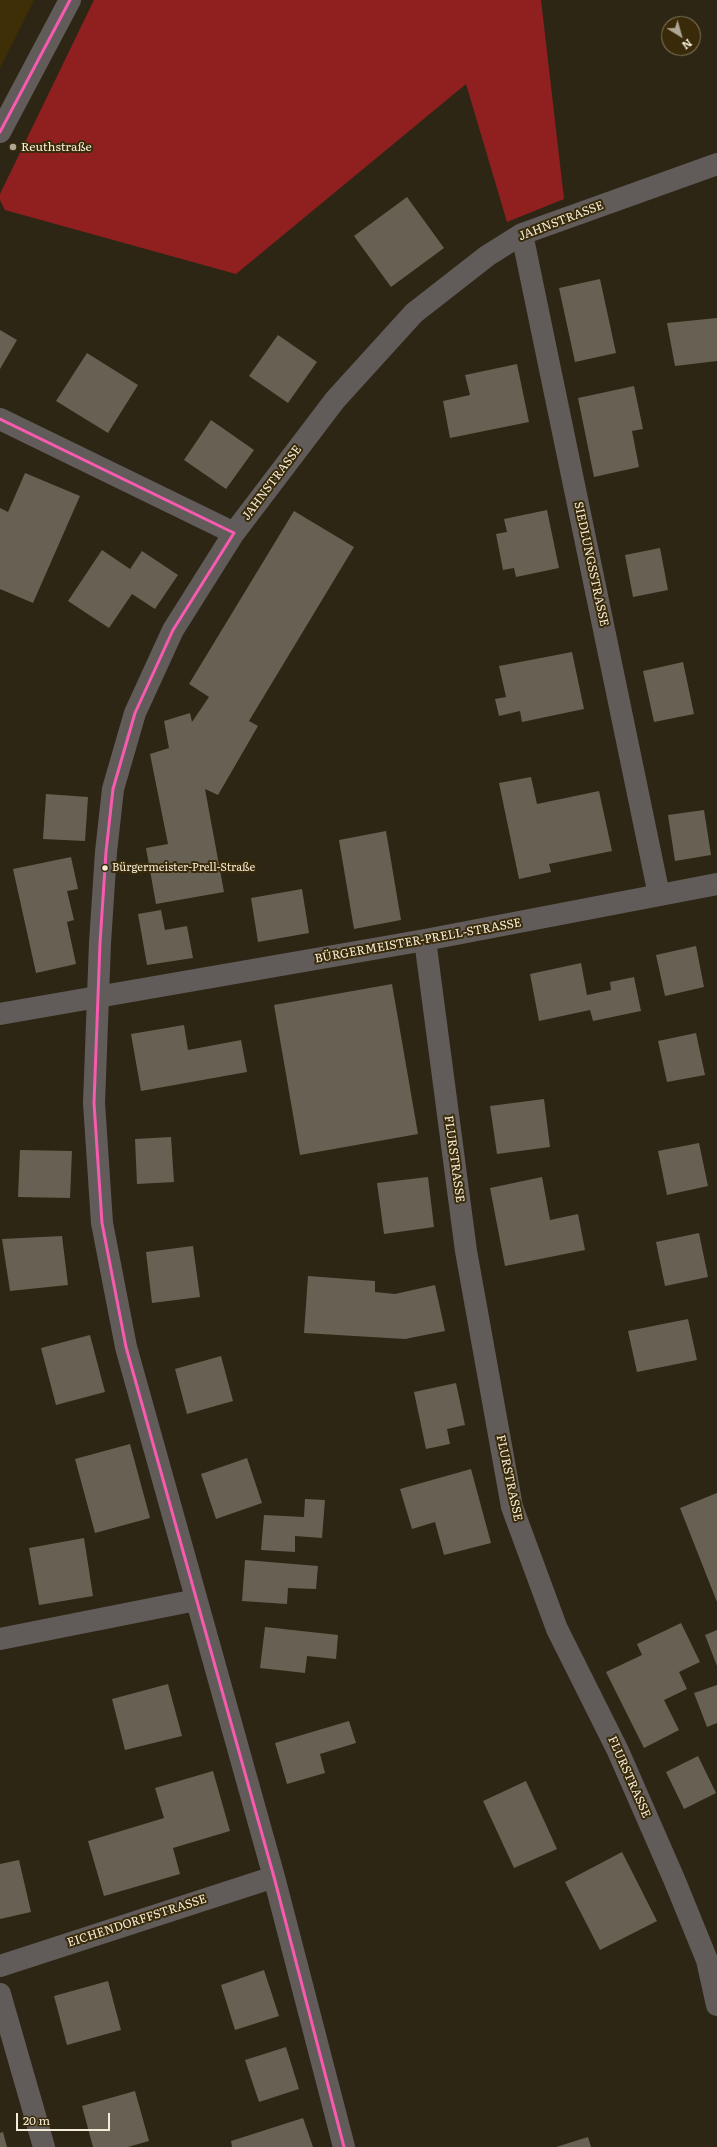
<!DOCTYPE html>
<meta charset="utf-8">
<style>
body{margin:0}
#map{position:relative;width:717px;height:2147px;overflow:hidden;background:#2e2614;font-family:Literata,serif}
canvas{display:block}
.north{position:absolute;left:661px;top:16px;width:40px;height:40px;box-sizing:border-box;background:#392b09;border:1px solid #84785c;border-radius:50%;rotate:143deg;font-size:11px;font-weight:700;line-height:16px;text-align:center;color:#f4ebd8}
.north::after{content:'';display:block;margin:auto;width:14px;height:18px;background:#afa693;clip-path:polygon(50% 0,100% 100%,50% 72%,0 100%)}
.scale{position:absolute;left:16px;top:2113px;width:94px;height:18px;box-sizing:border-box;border:2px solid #f4ebd8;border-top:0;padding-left:5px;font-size:12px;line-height:14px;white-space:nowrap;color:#f4ebd8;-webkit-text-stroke:3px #392b09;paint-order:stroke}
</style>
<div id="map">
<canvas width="717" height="2147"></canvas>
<div class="north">N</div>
<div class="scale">20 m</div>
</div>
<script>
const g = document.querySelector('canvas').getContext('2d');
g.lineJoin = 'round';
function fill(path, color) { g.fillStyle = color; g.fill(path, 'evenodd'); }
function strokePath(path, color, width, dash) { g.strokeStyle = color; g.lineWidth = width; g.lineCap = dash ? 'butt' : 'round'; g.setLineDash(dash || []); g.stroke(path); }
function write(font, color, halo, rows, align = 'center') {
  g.font = font + ' Literata,serif'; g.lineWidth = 4; g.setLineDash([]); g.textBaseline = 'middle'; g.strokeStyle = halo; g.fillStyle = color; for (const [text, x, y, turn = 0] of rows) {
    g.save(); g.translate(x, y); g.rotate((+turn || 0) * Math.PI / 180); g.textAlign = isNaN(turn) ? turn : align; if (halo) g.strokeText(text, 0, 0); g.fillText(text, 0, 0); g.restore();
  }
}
fill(new Path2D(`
 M0,0H34L0,68Z`), '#3e2f06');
fill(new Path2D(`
 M94,0H541L564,199L507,222L466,84L236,274L5,210L0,200V194Z`), '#902020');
fill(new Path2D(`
 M407,197L444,248L391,287L354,236Z
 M600,279L616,353L575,362L559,288Z
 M717,318V361L675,366L667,323Z
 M0,330L17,340L0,369Z
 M278,335L317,362L288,403L249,376Z
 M87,353L138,385L108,433L56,401Z
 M517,364L529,422L450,438L443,401L470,395L465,375Z
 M634,386L643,429L632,431L639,467L594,477L578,398Z
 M211,420L254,450L226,489L184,460Z
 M25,473L80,496L33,603L0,589V508L8,512Z
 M547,510L559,568L516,577L514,568L503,570L496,534L507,532L504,519Z
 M294,511L354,547L249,721L258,726L218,795L205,789L224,892L156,904L146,848L168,844L150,754L169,748L164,721L190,713L192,722L209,697L189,684Z
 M660,548L668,590L633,597L625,555Z
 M102,550L130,569L142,551L178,575L155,609L132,594L109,628L68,601Z
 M572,652L584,709L522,722L520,711L499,716L495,699L506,697L499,666Z
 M683,662L694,714L654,722L643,671Z
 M531,777L537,804L599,791L612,851L549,864L551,872L519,879L499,783Z
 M46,794L88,797L85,841L43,839Z
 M704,810L711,855L675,861L668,815Z
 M386,831L401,920L354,929L339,840Z
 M71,857L78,889L67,891L74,920L67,922L76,964L36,973L13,869Z
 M302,889L309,933L258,942L251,898Z
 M161,910L165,930L187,926L193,958L147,965L138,914Z
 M696,946L704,987L665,996L656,955Z
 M581,963L587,995L611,990L610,982L634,977L641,1011L593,1021L590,1010L539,1021L530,974Z
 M392,984L418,1134L300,1155L274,1005Z
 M184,1025L188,1050L241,1040L247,1072L141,1091L131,1034Z
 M696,1033L705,1075L667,1082L658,1041Z
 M544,1099L550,1147L497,1154L490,1106Z
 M171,1137L174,1182L137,1184L135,1139Z
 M699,1143L708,1186L667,1195L658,1151Z
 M20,1150L72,1151L70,1198L18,1197Z
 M428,1177L434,1227L384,1234L377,1183Z
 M542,1177L550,1220L578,1214L585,1250L505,1266L490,1188Z
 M699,1233L708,1277L665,1286L656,1242Z
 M62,1236L68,1285L10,1291L2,1239Z
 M193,1246L200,1297L152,1303L146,1252Z
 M308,1276L375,1281V1292L395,1294L435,1285L445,1331L405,1339L304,1333Z
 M688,1319L697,1360L637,1372L628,1331Z
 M90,1335L105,1392L56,1405L41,1348Z
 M221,1356L233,1401L187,1414L175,1369Z
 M456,1383L465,1425L447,1429L450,1444L426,1449L414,1392Z
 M130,1444L150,1518L95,1533L75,1459Z
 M247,1458L262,1503L216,1519L201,1474Z
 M471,1469L491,1543L444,1555L435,1522L412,1529L400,1489Z
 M717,1493V1602L680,1508Z
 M305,1499L325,1500L322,1538L295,1536V1552L261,1550L264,1515L304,1517Z
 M84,1538L93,1596L39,1605L29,1548Z
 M245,1560L318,1566L316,1589L288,1588L287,1604L242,1601Z
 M681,1623L700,1662L679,1672L687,1689L664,1700L679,1730L644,1748L606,1672L642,1655L637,1644Z
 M265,1627L338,1635L336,1659L307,1656L305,1673L260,1668Z
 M717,1630V1666L705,1635Z
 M168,1684L182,1736L125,1750L112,1699Z
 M717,1685V1723L707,1727L694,1693Z
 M349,1721L356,1743L320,1754L325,1773L287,1784L275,1743Z
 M698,1756L716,1793L684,1809L666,1772Z
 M213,1771L230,1831L173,1848L180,1874L104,1896L88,1841L164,1818L155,1788Z
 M526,1781L557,1849L514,1868L483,1801Z
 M622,1852L657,1921L600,1950L565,1882Z
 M19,1860L31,1912L0,1919V1864Z
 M264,1970L279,2016L235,2030L221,1985Z
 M108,1981L121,2030L67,2045L54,1996Z
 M286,2047L299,2089L259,2102L245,2060Z
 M135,2091L149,2141L128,2147H93L82,2106Z
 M303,2118L313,2147H232L231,2141Z
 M3,2132L7,2147H0V2133Z
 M588,2137L591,2147H556Z`), '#666152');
strokePath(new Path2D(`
 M0,132L70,0
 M522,234L659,895
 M0,419L234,533
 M425,940L466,1251L512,1507L557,1629L618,1751L674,1879L707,1960L717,2005
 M0,1014L425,940L717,884
 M0,1639L196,1600
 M0,1966L274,1877
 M0,1994L44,2147
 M344,2147L274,1877L126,1347L102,1223L94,1103L100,943L106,852L113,789L135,713L173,630L234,533L335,400L414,313L487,256L522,234L717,164`), '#615c5a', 22);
strokePath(new Path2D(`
 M0,132L70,0
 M0,419L234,533
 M234,533L173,630L135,713L113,789L106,852L100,943L94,1103L102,1223L126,1347L274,1877L344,2147`), '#f75aaf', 3);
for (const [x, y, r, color] of [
 [13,147,4,"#afa693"],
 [105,868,3.5,"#f4ebd8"]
]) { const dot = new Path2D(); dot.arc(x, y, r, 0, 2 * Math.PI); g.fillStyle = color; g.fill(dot); strokePath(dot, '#392b09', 1.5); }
write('11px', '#f4ebd8', '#392b09', [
 ["Bürgermeister-Prell-Straße",112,868]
], 'left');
write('12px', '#f4ebd8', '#392b09', [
 ["Reuthstraße",21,147]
], 'left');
write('12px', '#f4ebd8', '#392b09', [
 ["JAHNSTRASSE",561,221,-21],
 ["JAHNSTRASSE",272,483,-53],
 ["SIEDLUNGSSTRASSE",591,564,78],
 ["BÜRGERMEISTER-PRELL-STRASSE",418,941,-10],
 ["FLURSTRASSE",454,1159,82],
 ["FLURSTRASSE",509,1478,78],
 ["FLURSTRASSE",629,1777,66],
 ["EICHENDORFFSTRASSE",137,1921,-18]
]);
</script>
